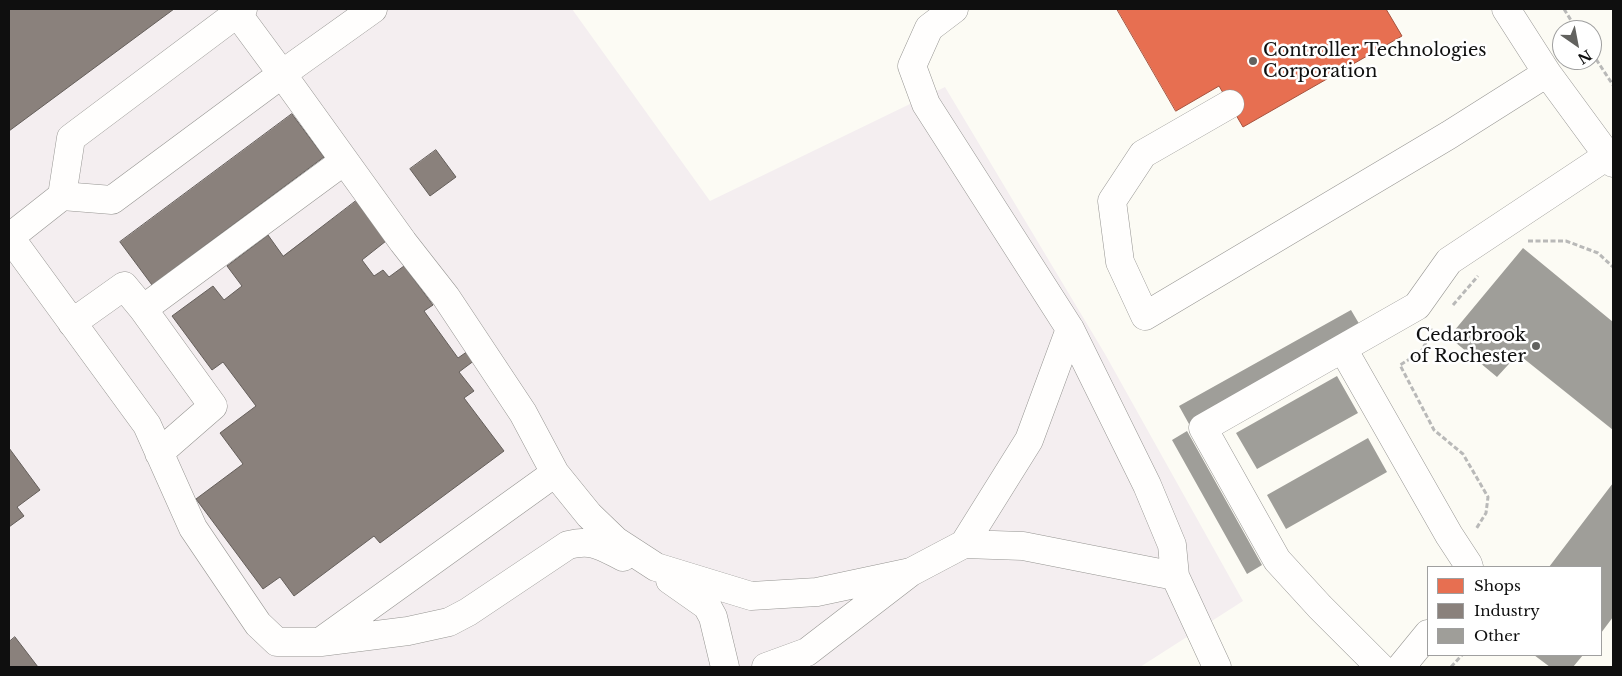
<!DOCTYPE html>
<style>
body{margin:0}
#map{position:relative;width:1622px;height:676px;overflow:hidden;background:#fcfbf4;font-family:"Libre Baskerville",serif}
canvas{display:block}
.frame{position:absolute;inset:0;border:10px solid #0f0f0f;pointer-events:none}
.legend{position:absolute;left:1427px;top:566px;width:175px;height:90px;box-sizing:border-box;background:#fff;border:1px solid #9f9f9f;margin:0;padding:6px 9px;list-style:none;font-size:15px;color:#0f0f0f}
.legend li{display:flex;align-items:center;gap:10px;height:25px}
.legend b{width:25px;border:1px solid #9f9f9f}
.north{position:absolute;left:1552px;top:20px;width:50px;height:50px;box-sizing:border-box;background:#fff;border:1px solid #9f9f9f;border-radius:50%;rotate:147deg;font-size:14px;font-weight:700;line-height:20px;text-align:center;color:#0f0f0f}
.north::after{content:'';display:block;margin:auto;width:18px;height:22px;background:#62625f;clip-path:polygon(50% 0,100% 100%,50% 72%,0 100%)}
</style>
<div id="map">
<canvas width="1622" height="676"></canvas>
<div class="frame"></div>
<ul class="legend">
<li><b style="height:14px;background:#e76f51"></b>Shops</li>
<li><b style="height:14px;background:#8a817c"></b>Industry</li>
<li><b style="height:14px;background:#9f9e99"></b>Other</li>
</ul>
<div class="north">N</div>
</div>
<script>
const g = document.querySelector('canvas').getContext('2d');
g.lineJoin = 'round';
function fill(path, color) { g.fillStyle = color; g.fill(path, 'evenodd'); }
function strokePath(path, color, width, dash) { g.strokeStyle = color; g.lineWidth = width; g.lineCap = dash ? 'butt' : 'round'; g.setLineDash(dash || []); g.stroke(path); }
function write(font, color, halo, rows, align = 'center') {
  g.font = font + ' "Libre Baskerville",serif'; g.lineWidth = 5; g.setLineDash([]); g.textBaseline = 'middle'; g.strokeStyle = halo; g.fillStyle = color; for (const [text, x, y, turn = 0] of rows) {
    g.save(); g.translate(x, y); g.rotate((+turn || 0) * Math.PI / 180); g.textAlign = isNaN(turn) ? turn : align; if (halo) g.strokeText(text, 0, 0); g.fillText(text, 0, 0); g.restore();
  }
}
fill(new Path2D(`
 M9,9H572L710,201L945,87L1105,354L1243,601L1140,667H9Z`), '#f4eef0');
const shops = new Path2D(`
 M1117,9H1386L1402,36L1243,127L1219,86L1176,111Z`);
fill(shops, '#e76f51');
strokePath(shops, '#a6523d', 1);
const industry = new Path2D(`
 M9,9H174L9,131Z
 M292,114L324,157L152,285L120,242Z
 M436,150L456,177L430,196L410,169Z
 M356,201L386,241L362,260L374,276L383,270L389,277L404,266L433,305L424,311L458,358L468,351L475,360L459,372L474,391L464,398L504,451L380,543L374,536L294,596L280,577L263,589L196,499L243,464L220,433L256,406L223,362L212,370L172,316L213,286L224,300L242,286L227,266L268,235L283,256Z
 M9,448L40,490L17,507L24,516L9,527Z
 M15,637L38,667H9V642Z`);
fill(industry, '#8a817c');
strokePath(industry, '#655f5b', 1);
fill(new Path2D(`
 M1523,248L1613,322V430L1518,354L1497,377L1449,337Z
 M1351,310L1361,327L1189,424L1179,406Z
 M1337,376L1358,413L1257,469L1236,433Z
 M1187,431L1262,565L1247,574L1172,440Z
 M1368,438L1387,472L1286,529L1267,495Z
 M1613,483V617L1601,633V567H1549Z
 M1534,655H1583L1573,667H1550Z`), '#9f9e99');
const minor = new Path2D(`
 M954,9L929,28L912,66L926,104L1070,329L1147,485L1172,545L1175,576
 M1506,9L1547,73L1613,163
 M237,13L282,74L373,9
 M1230,104L1143,154L1112,201L1120,262L1145,316L1449,135L1547,73
 M62,196L71,138L243,9
 M9,236L147,425L193,528L258,624L277,642H321L408,631L449,622L468,612L568,545C593,539 601,546 623,557
 M10,237L62,196L112,200L282,74L403,242L446,297L523,413L555,473L589,515L616,541L656,567L751,596L817,592L911,572
 M143,309L213,406L159,453
 M72,323L124,286L143,309L344,161
 M1343,349L1449,535L1468,564L1469,567
 M964,544L1029,440L1070,329
 M670,580L707,606L713,617L725,667
 M324,639L555,473
 M766,667L807,652L911,572L964,544L1023,546L1175,576L1217,667
 M1380,667L1320,607L1277,560L1203,428L1417,306L1449,261L1607,156
 M1401,667L1428,634`);
strokePath(minor, '#969592', 29);
strokePath(new Path2D(`
 M1564,9L1577,30
 M1592,53L1613,85
 M1528,241H1566L1598,253L1613,267
 M1453,305L1478,276
 M1433,329L1421,352L1400,365L1434,430L1463,454L1488,497L1486,513L1476,529
 M1451,667L1462,655`), '#b9b9b8', 3, [5, 2.5]);
strokePath(minor, '#fffefd', 28);
for (const [x, y, r, color] of [
 [1253,61,5,"#62625f"],
 [1536,346,5,"#62625f"]
]) { const dot = new Path2D(); dot.arc(x, y, r, 0, 2 * Math.PI); g.fillStyle = color; g.fill(dot); strokePath(dot, '#fff', 2); }
write('18px', '#0f0f0f', '#fff', [
 ["Controller Technologies",1263,51],
 ["Corporation",1263,72],
 ["Cedarbrook",1526,336,"right"],
 ["of Rochester",1526,357,"right"]
], 'left');
</script>
